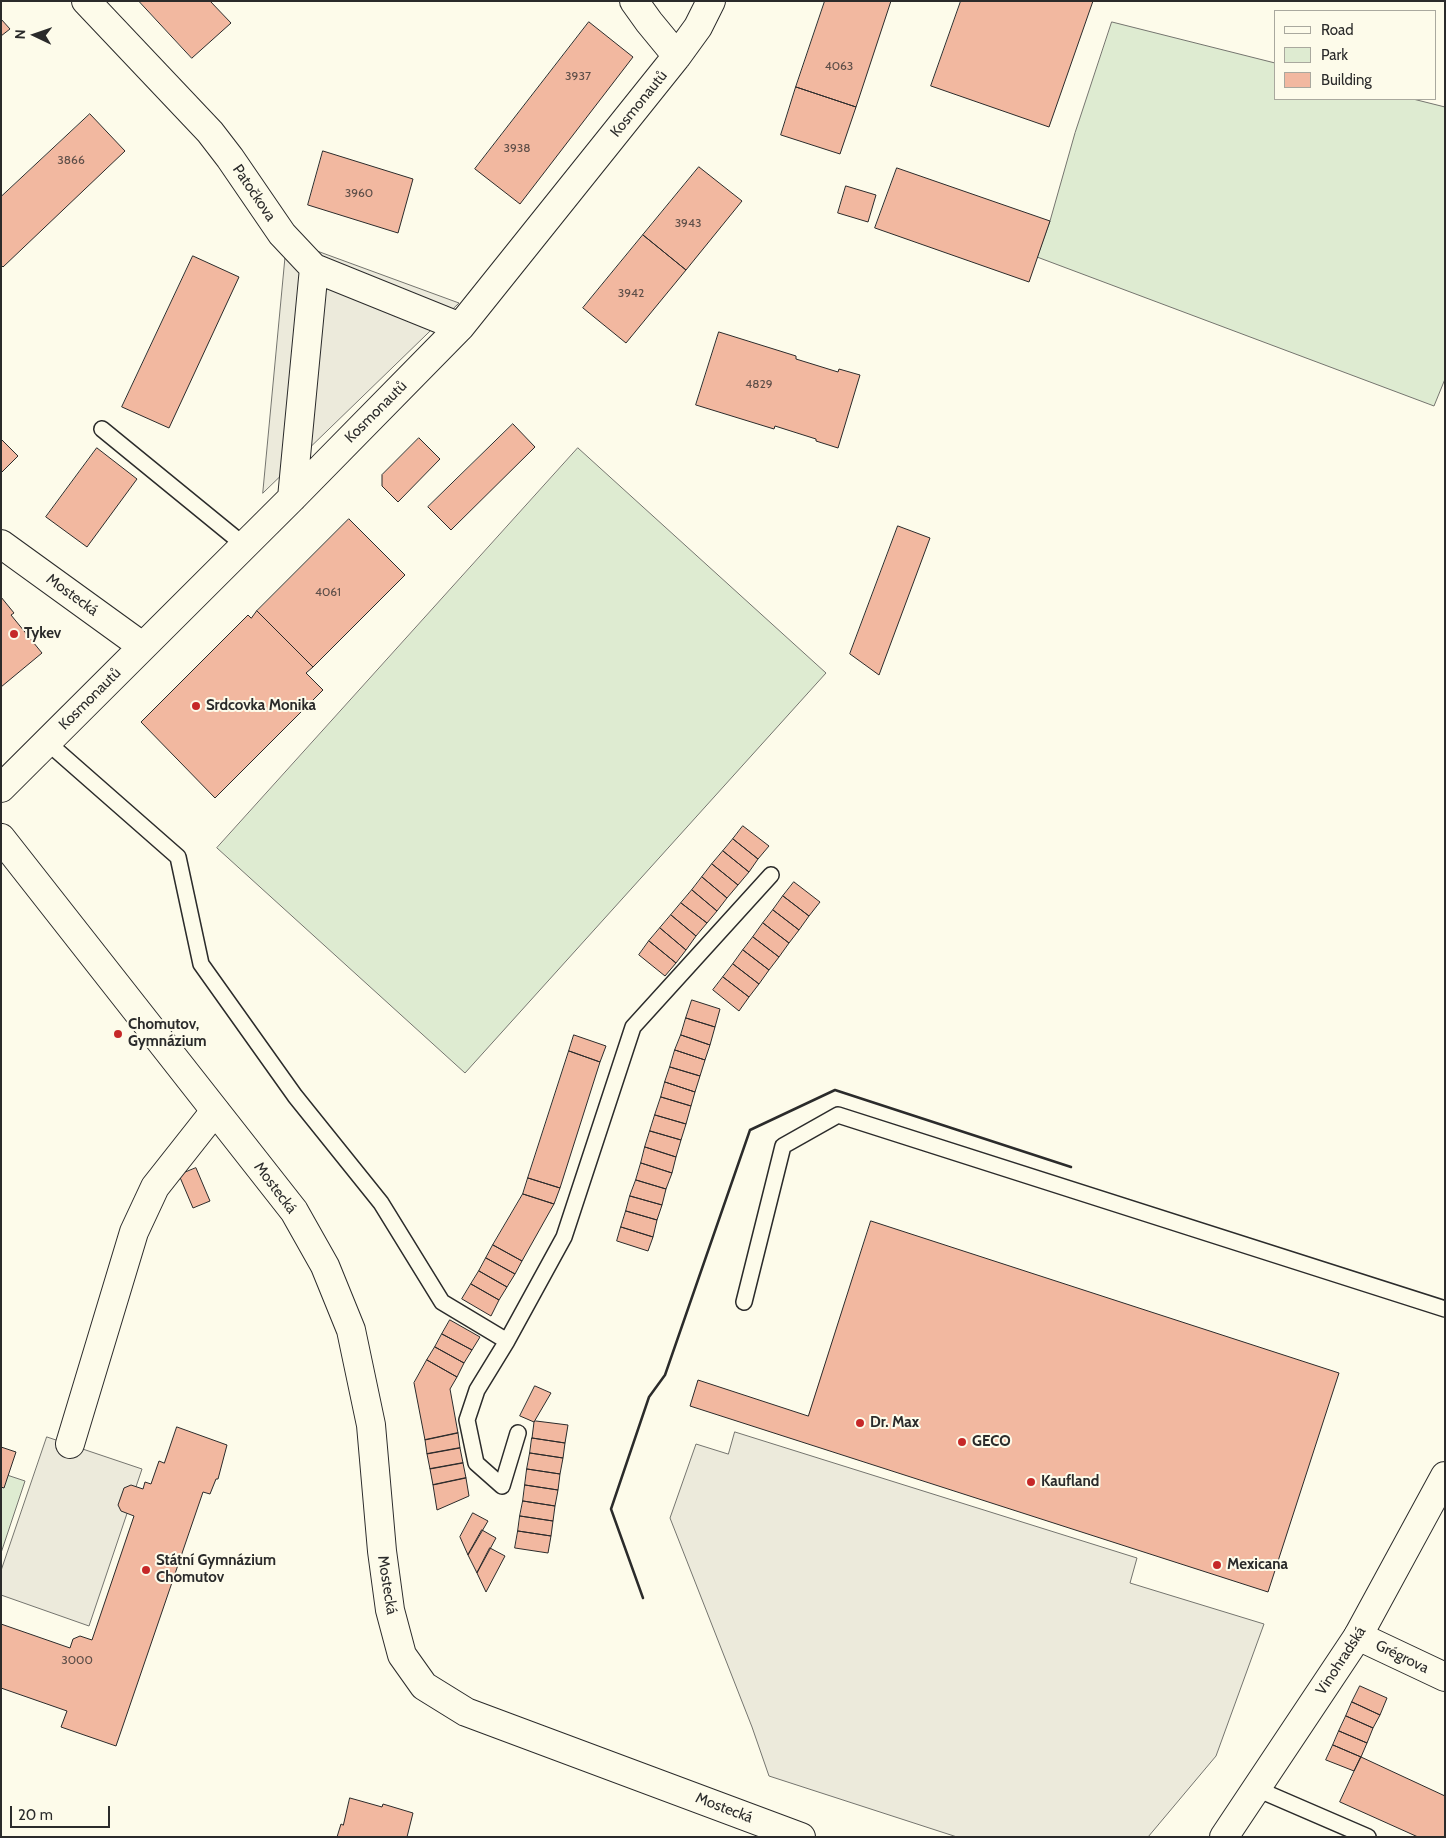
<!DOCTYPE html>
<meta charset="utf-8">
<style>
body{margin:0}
#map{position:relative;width:1446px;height:1838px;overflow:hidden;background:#fdfbea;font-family:Cabin,sans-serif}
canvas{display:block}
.frame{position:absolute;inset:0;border:2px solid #2b2b2b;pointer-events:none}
.legend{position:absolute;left:1274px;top:10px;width:162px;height:90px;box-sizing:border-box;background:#fdfbea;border:1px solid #a9a89e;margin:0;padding:6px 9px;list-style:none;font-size:15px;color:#2b2b2b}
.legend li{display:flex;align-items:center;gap:10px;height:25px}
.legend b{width:25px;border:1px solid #a9a89e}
.north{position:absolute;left:10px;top:10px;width:50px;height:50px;-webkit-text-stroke:4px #fdfbea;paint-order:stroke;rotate:273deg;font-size:14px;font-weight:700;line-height:20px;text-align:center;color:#2b2b2b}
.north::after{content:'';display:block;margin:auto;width:18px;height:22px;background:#2b2b2b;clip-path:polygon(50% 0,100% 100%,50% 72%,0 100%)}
.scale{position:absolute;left:10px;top:1806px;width:100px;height:22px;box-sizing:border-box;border:2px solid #2b2b2b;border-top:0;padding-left:6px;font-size:15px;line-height:18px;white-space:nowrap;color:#2b2b2b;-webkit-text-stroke:4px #fdfbea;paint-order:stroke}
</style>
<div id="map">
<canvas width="1446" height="1838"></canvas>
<div class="frame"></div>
<ul class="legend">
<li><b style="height:6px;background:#fdfbea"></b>Road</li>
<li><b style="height:14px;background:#deebd1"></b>Park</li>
<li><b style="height:14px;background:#f2b8a0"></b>Building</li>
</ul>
<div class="north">N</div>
<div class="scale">20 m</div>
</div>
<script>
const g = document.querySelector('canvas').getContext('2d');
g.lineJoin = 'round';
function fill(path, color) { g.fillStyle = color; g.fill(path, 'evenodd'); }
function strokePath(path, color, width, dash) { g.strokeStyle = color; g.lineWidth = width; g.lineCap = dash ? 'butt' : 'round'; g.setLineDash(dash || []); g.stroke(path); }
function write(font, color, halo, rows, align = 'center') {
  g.font = font + ' Cabin,sans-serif'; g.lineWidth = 4; g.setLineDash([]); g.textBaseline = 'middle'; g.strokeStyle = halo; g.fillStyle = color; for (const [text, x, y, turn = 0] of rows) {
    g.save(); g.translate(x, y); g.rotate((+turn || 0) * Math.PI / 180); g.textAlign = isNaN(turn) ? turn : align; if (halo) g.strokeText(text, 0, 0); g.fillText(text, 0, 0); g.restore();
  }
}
const green = new Path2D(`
 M1112,22L1275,63V99H1413L1445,107V379L1434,406L1037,257L1050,221L1075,133Z
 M578,448L826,673L465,1073L217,848Z
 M1,1473L25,1481L1,1553Z`);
fill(green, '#deebd1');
strokePath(green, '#74746e', 1);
const parking = new Path2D(`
 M287,240L459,303L263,493Z
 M735,1432L1137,1558L1130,1583L1264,1624L1216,1756L1148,1837H957L769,1776L752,1727L670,1518L696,1444L728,1454Z
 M47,1437L142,1469L89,1626L1,1595V1571Z`);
fill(parking, '#eceadb');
strokePath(parking, '#74746e', 1);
const building = new Path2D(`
 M139,1H210L231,23L192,58Z
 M825,1H891L856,107L796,87Z
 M961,1H1093L1049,127L931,86Z
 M1,19L10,29L1,36Z
 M589,22L633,57L520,204L475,169Z
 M796,87L856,107L840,154L781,135Z
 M90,114L125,151L3,267L1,265V197Z
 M323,151L413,179L398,233L308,205Z
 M699,167L742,201L686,270L643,235Z
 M897,168L1050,221L1029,282L875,228Z
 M846,186L876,195L868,222L838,213Z
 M643,235L686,270L626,343L583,308Z
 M193,256L239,277L169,428L122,407Z
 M719,332L796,356V359L838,372L839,369L860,375L838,448L816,441V439L775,426L774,429L696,405Z
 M513,424L535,447L451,530L428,507Z
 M419,438L440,459L398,502L382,486V475Z
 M1,439L18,456L1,473Z
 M97,448L137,479L87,547L46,517Z
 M349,519L405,575L313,667L257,611Z
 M898,526L930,538L879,675L850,654Z
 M1,597L14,613L11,615L42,653L1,687Z
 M257,611L313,667L306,673L323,690L215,798L141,722L248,615L251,618Z
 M743,826L769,846L758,859L733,839Z
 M733,839L758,859L749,872L723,851Z
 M723,851L749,872L738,885L712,864Z
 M712,864L738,885L727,898L702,877Z
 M702,877L727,898L717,911L692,890Z
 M794,882L820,902L809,916L783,896Z
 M692,890L717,911L707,923L681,903Z
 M783,896L809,916L799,930L773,910Z
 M681,903L707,923L696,936L671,915Z
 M773,910L799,930L789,943L763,923Z
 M671,915L696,936L686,950L660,928Z
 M763,923L789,943L779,957L753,937Z
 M660,928L686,950L676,963L649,941Z
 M753,937L779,957L769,970L743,950Z
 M649,941L676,963L665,976L639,955Z
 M743,950L769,970L759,984L733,964Z
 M733,964L759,984L749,997L723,977Z
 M723,977L749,997L739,1011L713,990Z
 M692,1000L720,1009L715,1027L686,1018Z
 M686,1018L715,1027L710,1045L681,1035Z
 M574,1035L606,1046L600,1062L569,1051Z
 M681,1035L710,1045L705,1060L675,1050Z
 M675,1050L705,1060L700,1076L670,1067Z
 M569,1051L600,1062L560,1188L528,1178Z
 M670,1067L700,1076L695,1092L665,1082Z
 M665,1082L695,1092L691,1106L661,1097Z
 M661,1097L691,1106L686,1124L655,1115Z
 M655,1115L686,1124L681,1140L650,1131Z
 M650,1131L681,1140L676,1157L645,1147Z
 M645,1147L676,1157L672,1173L641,1163Z
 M641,1163L672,1173L666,1189L636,1180Z
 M196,1168L210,1201L193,1208L179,1175Z
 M528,1178L560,1188L554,1204L523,1194Z
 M636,1180L666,1189L662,1205L630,1196Z
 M523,1194L554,1204L522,1261L493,1245Z
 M630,1196L662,1205L657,1220L626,1211Z
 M626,1211L657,1220L653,1237L621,1227Z
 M871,1221L1339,1373L1268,1592L690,1406L698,1380L808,1416Z
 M621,1227L653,1237L648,1251L617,1241Z
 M493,1245L522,1261L515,1274L486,1258Z
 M486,1258L515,1274L507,1287L479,1271Z
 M479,1271L507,1287L499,1300L471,1284Z
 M471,1284L499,1300L491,1316L462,1299Z
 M450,1320L480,1337L472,1350L442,1334Z
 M442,1334L472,1350L464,1363L435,1347Z
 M435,1347L464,1363L457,1377L427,1360Z
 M427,1360L457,1377L450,1389L458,1433L425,1440L414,1383Z
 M535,1386L551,1393L534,1422L520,1416Z
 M536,1421L568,1425L565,1443L532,1438L534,1422Z
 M177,1427L227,1445L218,1479H216L210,1494L203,1492L116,1746L61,1727L67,1711L1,1688V1624L70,1648L73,1639L80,1636L92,1640L134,1516L121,1511L118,1505L124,1488L131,1485L143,1489L145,1482L151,1484L159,1461L164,1463Z
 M458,1433L460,1448L427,1454L425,1440Z
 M532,1438L565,1443L563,1458L530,1453Z
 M1,1447L16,1452L4,1488L1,1487Z
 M460,1448L463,1463L430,1469L427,1454Z
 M530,1453L563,1458L560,1474L527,1469Z
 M463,1463L466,1478L433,1485L430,1469Z
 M527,1469L560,1474L558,1490L525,1485Z
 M466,1478L469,1496L437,1510L433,1485Z
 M525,1485L558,1490L555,1506L523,1501Z
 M523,1501L555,1506L553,1521L520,1516Z
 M473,1513L488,1521L468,1555L460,1537Z
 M520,1516L553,1521L551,1536L518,1531Z
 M482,1530L496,1538L477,1573L468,1555Z
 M518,1531L551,1536L548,1553L515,1548Z
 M490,1548L505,1556L486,1592L477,1573Z
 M1360,1686L1387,1698L1380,1715L1352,1702Z
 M1352,1702L1380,1715L1373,1728L1346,1716Z
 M1346,1716L1373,1728L1367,1743L1339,1731Z
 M1339,1731L1367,1743L1361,1757L1333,1745Z
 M1333,1745L1361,1757L1354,1771L1326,1760Z
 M1361,1757L1445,1796V1837H1418L1340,1802Z
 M350,1798L382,1807L383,1804L413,1813L407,1837H337L341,1824L343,1825Z`);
fill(building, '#f2b8a0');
strokePath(building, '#2b2b2b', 1);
const service = new Path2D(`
 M102,429L244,545
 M47,742L178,857L201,964L295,1096L381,1203L442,1302L507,1341
 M744,1302L783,1146L838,1115L1445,1309
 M518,1433L502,1486L476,1463L467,1420L477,1390L507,1341L564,1237L633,1027L771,875
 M1257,1789L1368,1837`);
const minor = new Path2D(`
 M86,1L210,132L230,158L282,234L314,268L460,327
 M634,1L649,22L677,56
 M292,498L314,268
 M1,544L142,646
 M1,788L292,498L460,327L677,56L698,27L711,1
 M70,1444L134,1232L155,1187L215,1111
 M1358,1636L1445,1677`);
const tertiary = new Path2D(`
 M1,838L294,1211L325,1266L351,1330L371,1425L382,1551L390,1610L402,1655L424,1686L466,1712L801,1837
 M1224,1837L1358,1636L1445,1476`);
strokePath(service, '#2b2b2b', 18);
strokePath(minor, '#2b2b2b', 30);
strokePath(tertiary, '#2b2b2b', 30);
strokePath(service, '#fdfbea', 15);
strokePath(minor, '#fdfbea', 28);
strokePath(tertiary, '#fdfbea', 28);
strokePath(new Path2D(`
 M643,1598L611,1509L649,1397L665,1375L750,1130L835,1090L1071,1167`), '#2b2b2b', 2.5);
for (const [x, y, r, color] of [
 [14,634,5,"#c62828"],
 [196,706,5,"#c62828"],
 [118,1034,5,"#c62828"],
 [860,1423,5,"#c62828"],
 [962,1442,5,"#c62828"],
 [1031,1482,5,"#c62828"],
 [1217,1565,5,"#c62828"],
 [146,1570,5,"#c62828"]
]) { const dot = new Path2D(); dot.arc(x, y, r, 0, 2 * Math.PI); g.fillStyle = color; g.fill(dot); strokePath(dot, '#fdfbea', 2); }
write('12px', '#5d4e48', null, [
 ["4063",839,66],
 ["3937",578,76],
 ["3938",517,148],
 ["3866",71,160],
 ["3960",359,193],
 ["3943",688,223],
 ["3942",631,293],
 ["4829",759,384],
 ["4061",328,592],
 ["3000",77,1660]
]);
write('15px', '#2b2b2b', '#fdfbea', [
 ["Kosmonautů",639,104,-51],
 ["Patočkova",254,193,56],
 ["Kosmonautů",376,412,-45],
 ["Mostecká",72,595,36],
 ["Kosmonautů",90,699,-45],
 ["Mostecká",275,1188,53],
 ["Mostecká",387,1585,81],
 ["Grégrova",1402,1657,26],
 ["Vinohradská",1341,1661,-57],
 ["Mostecká",724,1808,21]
]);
write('bold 15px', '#2b2b2b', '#fdfbea', [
 ["Tykev",24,634],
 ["Srdcovka Monika",206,706],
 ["Chomutov,",128,1025],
 ["Gymnázium",128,1042],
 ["Dr. Max",870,1423],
 ["GECO",972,1442],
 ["Kaufland",1041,1482],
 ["Státní Gymnázium",156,1561],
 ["Chomutov",156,1578],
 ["Mexicana",1227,1565]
], 'left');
</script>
